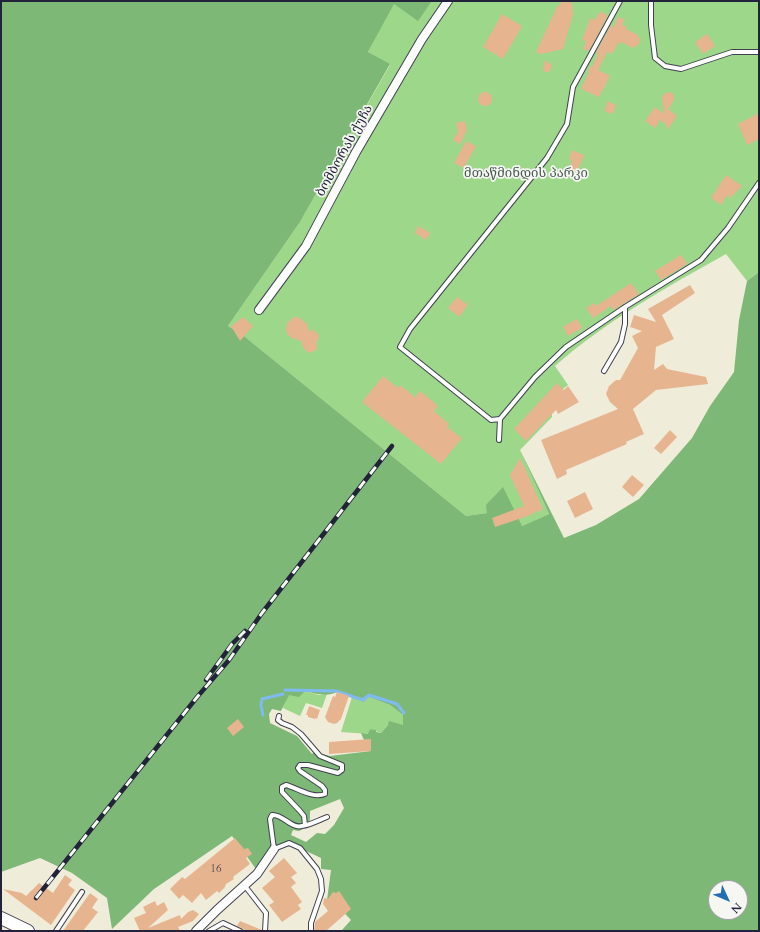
<!DOCTYPE html>
<meta charset="utf-8">
<style>
body{margin:0}
#map{position:relative;width:760px;height:932px;overflow:hidden;background:#f0ecda;font-family:Cardo,serif}
canvas{display:block}
.frame{position:absolute;inset:0;border:2px solid #22223b;pointer-events:none}
.north{position:absolute;left:708px;top:880px;width:40px;height:40px;box-sizing:border-box;background:#f6f6f2;border:1px solid #a1a1a9;border-radius:50%;rotate:134deg;font-size:11px;font-weight:700;line-height:16px;text-align:center;color:#22223b}
.north::after{content:'';display:block;margin:auto;width:14px;height:18px;background:#1f6fb2;clip-path:polygon(50% 0,100% 100%,50% 72%,0 100%)}
</style>
<div id="map">
<canvas width="760" height="932"></canvas>
<div class="frame"></div>
<div class="north">N</div>
</div>
<script>
const g = document.querySelector('canvas').getContext('2d');
g.lineJoin = 'round';
function fill(path, color) { g.fillStyle = color; g.fill(path, 'evenodd'); }
function strokePath(path, color, width, dash) { g.strokeStyle = color; g.lineWidth = width; g.lineCap = dash ? 'butt' : 'round'; g.setLineDash(dash || []); g.stroke(path); }
function write(font, color, halo, rows, align = 'center') {
  g.font = font + ' Cardo,"Noto Serif Georgian",serif'; g.lineWidth = 3.5; g.setLineDash([]); g.textBaseline = 'middle'; g.strokeStyle = halo; g.fillStyle = color; for (const [text, x, y, turn = 0] of rows) {
    g.save(); g.translate(x, y); g.rotate((+turn || 0) * Math.PI / 180); g.textAlign = isNaN(turn) ? turn : align; if (halo) g.strokeText(text, 0, 0); g.fillText(text, 0, 0); g.restore();
  }
}
fill(new Path2D(`
 M432,1H759V272L747,281L726,254C667,287 606,321 555,366L568,385L552,398V417L520,450L549,514L522,526L487,513L466,516L244,336L228,326L300,222L390,65L368,52L394,3L418,20Z
 M305,691L319,695L327,694L322,708L306,703L300,716L283,708L288,695Z
 M352,697L364,702L369,697L390,705L403,715V725H388L381,733L370,729L369,734L341,732Z`), '#9cd78a');
fill(new Path2D(`
 M1,1H432L418,21L394,4L368,52L390,64L300,222L228,326L244,336L466,516L487,513L486,505L503,487L522,526L549,514L520,450L564,538L596,525L639,499L692,438L710,406L734,372L739,320L747,281L759,272V931H341L351,920L335,903L327,900L331,870L321,869V858L289,843L274,849L256,869L232,836L154,889L112,929L107,898L72,873L40,858L1,872ZM305,691C316,694 327,697 337,692L364,702L369,697L390,705L403,715V725L389,721L388,725L381,733L376,732V730L370,729L368,734L361,733L364,740H371V751L330,756L322,754L316,750L312,754L297,736L270,723L269,714L272,709L281,711L289,695L299,697ZM340,799L344,808L334,825L325,834L317,833L306,842L291,835L293,830L299,831L309,825L310,818V811ZM716,888H740V912H716Z`), '#7db876');
strokePath(new Path2D(`
 M285,690L336,691L363,700L369,695L397,704L404,713
 M263,715L261,705L262,699L283,694`), '#7fbaf1', 3);
fill(new Path2D(`
 M563,1H569L572,4L573,15L563,49L541,54L536,52L557,7Z
 M601,12L606,14L607,17L589,51L583,49L586,41L582,40L590,18L594,20L599,13Z
 M502,14L522,26L503,59L483,47Z
 M618,17L625,20L622,24L627,27L626,29L638,35L640,39V42L638,45L633,48L621,42L620,44L618,43L612,54L607,52L598,70L610,76L599,97L581,89L589,72L588,71L591,66L592,67L598,54L596,53L611,25L613,28Z
 M707,34L715,46L703,54L695,42Z
 M545,60L551,64L552,67L549,72H545L543,69Z
 M478 99a7 7 0 1 1 14 0a7 7 0 1 1-14 0Z
 M670,92L674,95V100L668,109L677,116L667,130L666,124L660,120L655,128L645,121L655,107L664,114L662,97L665,93Z
 M608,101L616,105L613,114L604,111Z
 M759,113V139L747,145L738,124Z
 M465,121L467,130L460,144L453,140L458,132L456,123Z
 M466,141L476,146L464,168L454,163Z
 M572,150L584,155L577,172L569,169L572,160L569,159Z
 M726,175L742,186L730,198L727,195L721,205L711,198Z
 M418,226L430,233L426,240L415,233Z
 M681,255L687,264L661,280L655,271Z
 M631,283L639,294L614,310L611,306L593,318L586,308L594,303L596,306Z
 M690,285L695,293L662,315L674,339L656,347L654,370L663,364L667,369L706,377L708,384L656,390L633,409L644,434L626,442L627,444L566,470L567,474L557,479L541,440L618,409L610,402L606,394L609,386L616,380H620L638,348L632,336L642,331L630,327L634,315L656,322L648,309Z
 M457,297L468,305L459,317L448,308Z
 M296,316L301,319L307,324L309,331L313,330L319,335L318,340L316,342L317,349L312,352L309,353L304,349L301,341L292,338L288,335L286,330L287,323Z
 M243,317L253,326L240,341L231,326Z
 M577,319L582,328L568,336L563,327Z
 M383,376L398,388L400,385L415,397L420,391L438,406L434,411L449,424L447,427L462,438L441,464L362,402Z
 M557,383L564,390L568,386L579,402L558,414L556,410L526,441L514,429Z
 M670,430L677,437L661,454L654,448Z
 M520,458L543,509L528,516L495,527L492,518L524,506L510,475Z
 M632,475L644,485L633,497L622,487Z
 M585,492L593,509L575,518L567,501Z
 M337,692L349,696L341,719L337,723L334,724L328,722L325,717L333,696L335,697Z
 M309,706L320,710L317,719L315,718V719L308,717V715H306Z
 M238,719L244,727L233,736L227,728Z
 M371,739V751L329,754V742Z
 M235,838L244,849L248,848L252,854L246,858L250,864L233,877L234,879L226,884L225,887L219,893L217,891L206,900L201,893L192,903L183,895L179,899L170,889L182,877L185,879Z
 M284,858L297,873L291,877L296,883L291,887L302,902L298,905L301,909L282,922L269,905L274,902L262,888L275,877L269,871Z
 M65,875L72,880L68,885L75,890L51,925L3,889L22,893L26,896L39,883L53,893Z
 M339,891L351,909L326,931H314L315,922L328,911L323,904L324,898L328,899L333,892L336,893Z
 M90,893L98,899L92,908L98,912L83,931H63Z
 M155,901L157,906L164,902L168,910L148,928L180,915L181,919L188,912L193,910L199,914L193,921L178,927L180,931H140L134,918L146,913L143,907Z
 M240,921L262,930V931H243L242,928L237,926Z`), '#e6b590');
const lane = new Path2D(`
 M620,1L573,87L567,124L547,158L410,329L400,347L491,420L500,419L535,377L566,347L625,307L701,260L728,228L759,183
 M651,1V25L655,58L665,66L681,69L732,52H759
 M604,371L621,342L625,324V307
 M499,440L500,419
 M279,716L278,720L282,723L292,727L301,734L320,756L342,765V770L338,773L308,765H300L298,768L300,771L322,786L325,790V794C313,799 297,788 286,785L282,787V792L300,811L304,816L305,825
 M245,886L266,913L265,931
 M56,931L82,892
 M209,931L223,923L240,931
 M311,931V923L322,891L321,879L317,869L300,848L289,843L274,849L270,819L272,815C283,814 291,829 302,826C310,825 319,820 327,817`);
const street = new Path2D(`
 M259,310L306,246L356,152L422,39L448,1
 M196,931L217,910L257,874L274,849`);
const secondary = new Path2D(`
 M1,918L28,931`);
strokePath(lane, '#414053', 6);
strokePath(street, '#414053', 10);
strokePath(secondary, '#414053', 14);
strokePath(lane, '#fff', 4);
strokePath(street, '#fff', 8);
strokePath(secondary, '#fff', 12);
const rail = new Path2D(`
 M206,680L232,644L245,631
 M36,898L198,696L229,660L262,613L392,446`);
strokePath(rail, '#22223b', 4.5);
strokePath(rail, '#f6f6f2', 3, [9]);
write('11px', '#534750', null, [
 ["16",216,869]
]);
write('13px', '#22223b', '#f6f6f2', [
 ["ბომბორას ქუჩა",345,151,-61]
]);
write('13px', '#475853', '#f6f6f2', [
 ["მთაწმინდის პარკი",526,174]
]);
</script>
